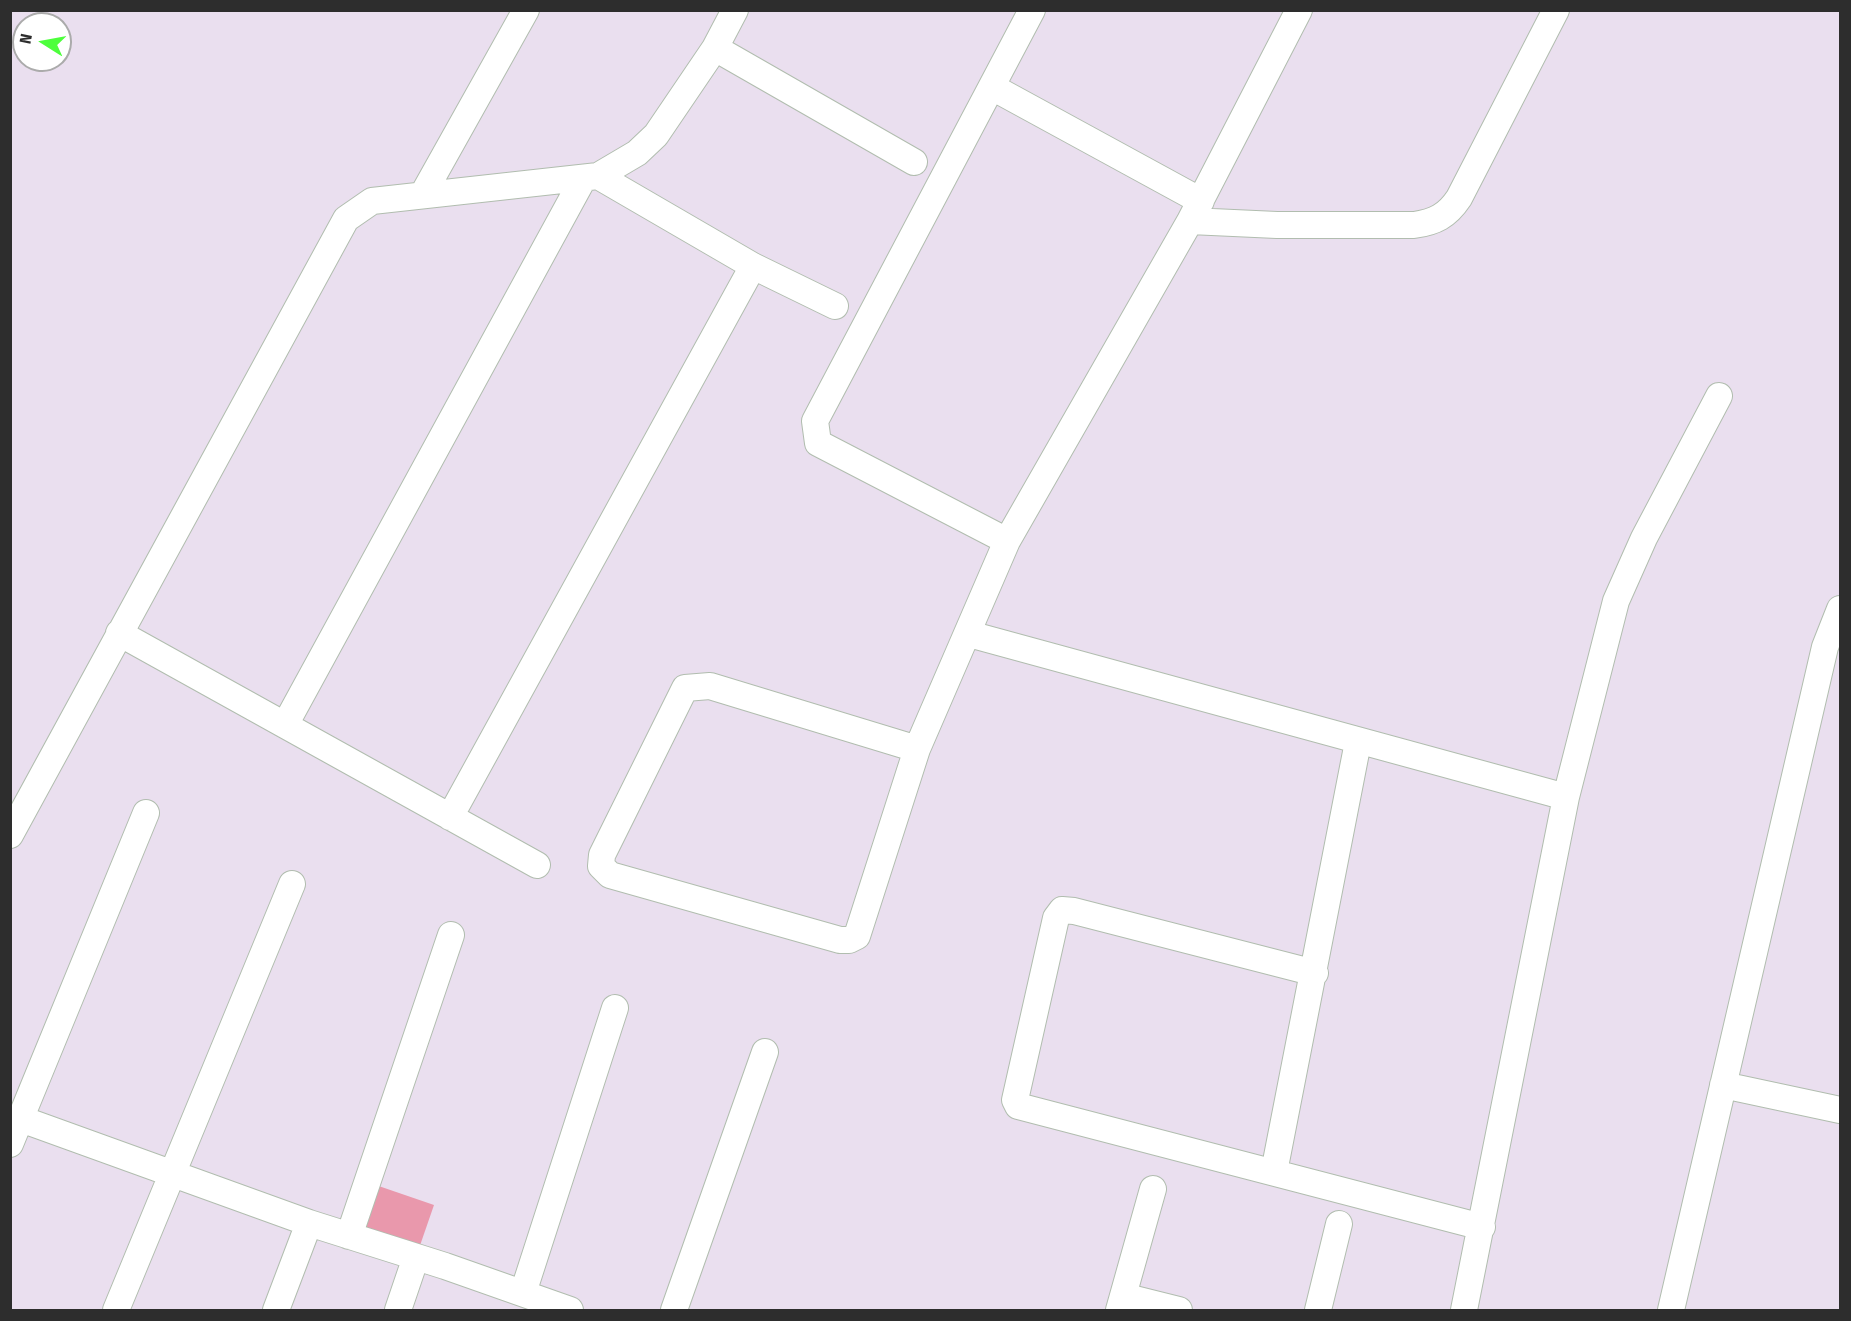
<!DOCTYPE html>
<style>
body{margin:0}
#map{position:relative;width:1851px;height:1321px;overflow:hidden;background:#eadfef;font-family:"Fira Sans Condensed",sans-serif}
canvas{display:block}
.frame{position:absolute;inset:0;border:12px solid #2d2d2d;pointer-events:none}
.north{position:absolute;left:12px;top:12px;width:60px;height:60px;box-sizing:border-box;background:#fff;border:2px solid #ababab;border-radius:50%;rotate:281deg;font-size:16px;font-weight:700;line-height:24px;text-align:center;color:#2d2d2d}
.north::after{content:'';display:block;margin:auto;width:21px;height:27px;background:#4dff3c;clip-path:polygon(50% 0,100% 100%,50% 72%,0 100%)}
</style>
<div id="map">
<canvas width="1851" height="1321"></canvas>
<div class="frame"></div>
<div class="north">N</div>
</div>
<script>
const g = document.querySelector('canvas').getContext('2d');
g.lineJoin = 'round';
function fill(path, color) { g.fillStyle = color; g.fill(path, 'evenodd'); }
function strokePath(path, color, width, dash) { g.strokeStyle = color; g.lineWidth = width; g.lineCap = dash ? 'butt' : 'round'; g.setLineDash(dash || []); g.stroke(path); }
fill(new Path2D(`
 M367,1182L434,1205L416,1257L349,1236Z`), '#e998ac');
const minor = new Path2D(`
 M715,48L914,162
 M992,87L1201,201
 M598,176L753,266L835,306
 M423,194L526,10
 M1190,221L1277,225H1414C1435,222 1447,216 1459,198L1556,10
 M1007,541L818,443L815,421L1032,10
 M119,633L537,865
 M969,634L1566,797
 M285,725L583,179
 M917,749L710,686L685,688L602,855L601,866L610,875L840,940H849L857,936L917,749L1007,541L1190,221L1299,10
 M450,817L753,266
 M10,835L346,219L372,201L598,176L637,153L656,135L715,48L735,10
 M1315,973L1074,911L1062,910L1056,918L1015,1100L1018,1106L1482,1227
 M1723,1085L1840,1110
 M21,1119L309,1223L445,1266L570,1310
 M10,1144L146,813
 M1274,1172L1358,742
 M349,1236L451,935
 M523,1293L615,1008
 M1123,1296L1179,1310
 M116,1310L292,884
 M276,1310L309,1223
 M398,1310L416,1257
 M674,1310L765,1052
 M1119,1310L1153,1189
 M1318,1310L1339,1224
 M1464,1310L1566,797L1616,601L1644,538L1719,396
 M1671,1310L1825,647L1840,609`);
strokePath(minor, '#b1bdaf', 28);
strokePath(minor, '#fff', 26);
</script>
